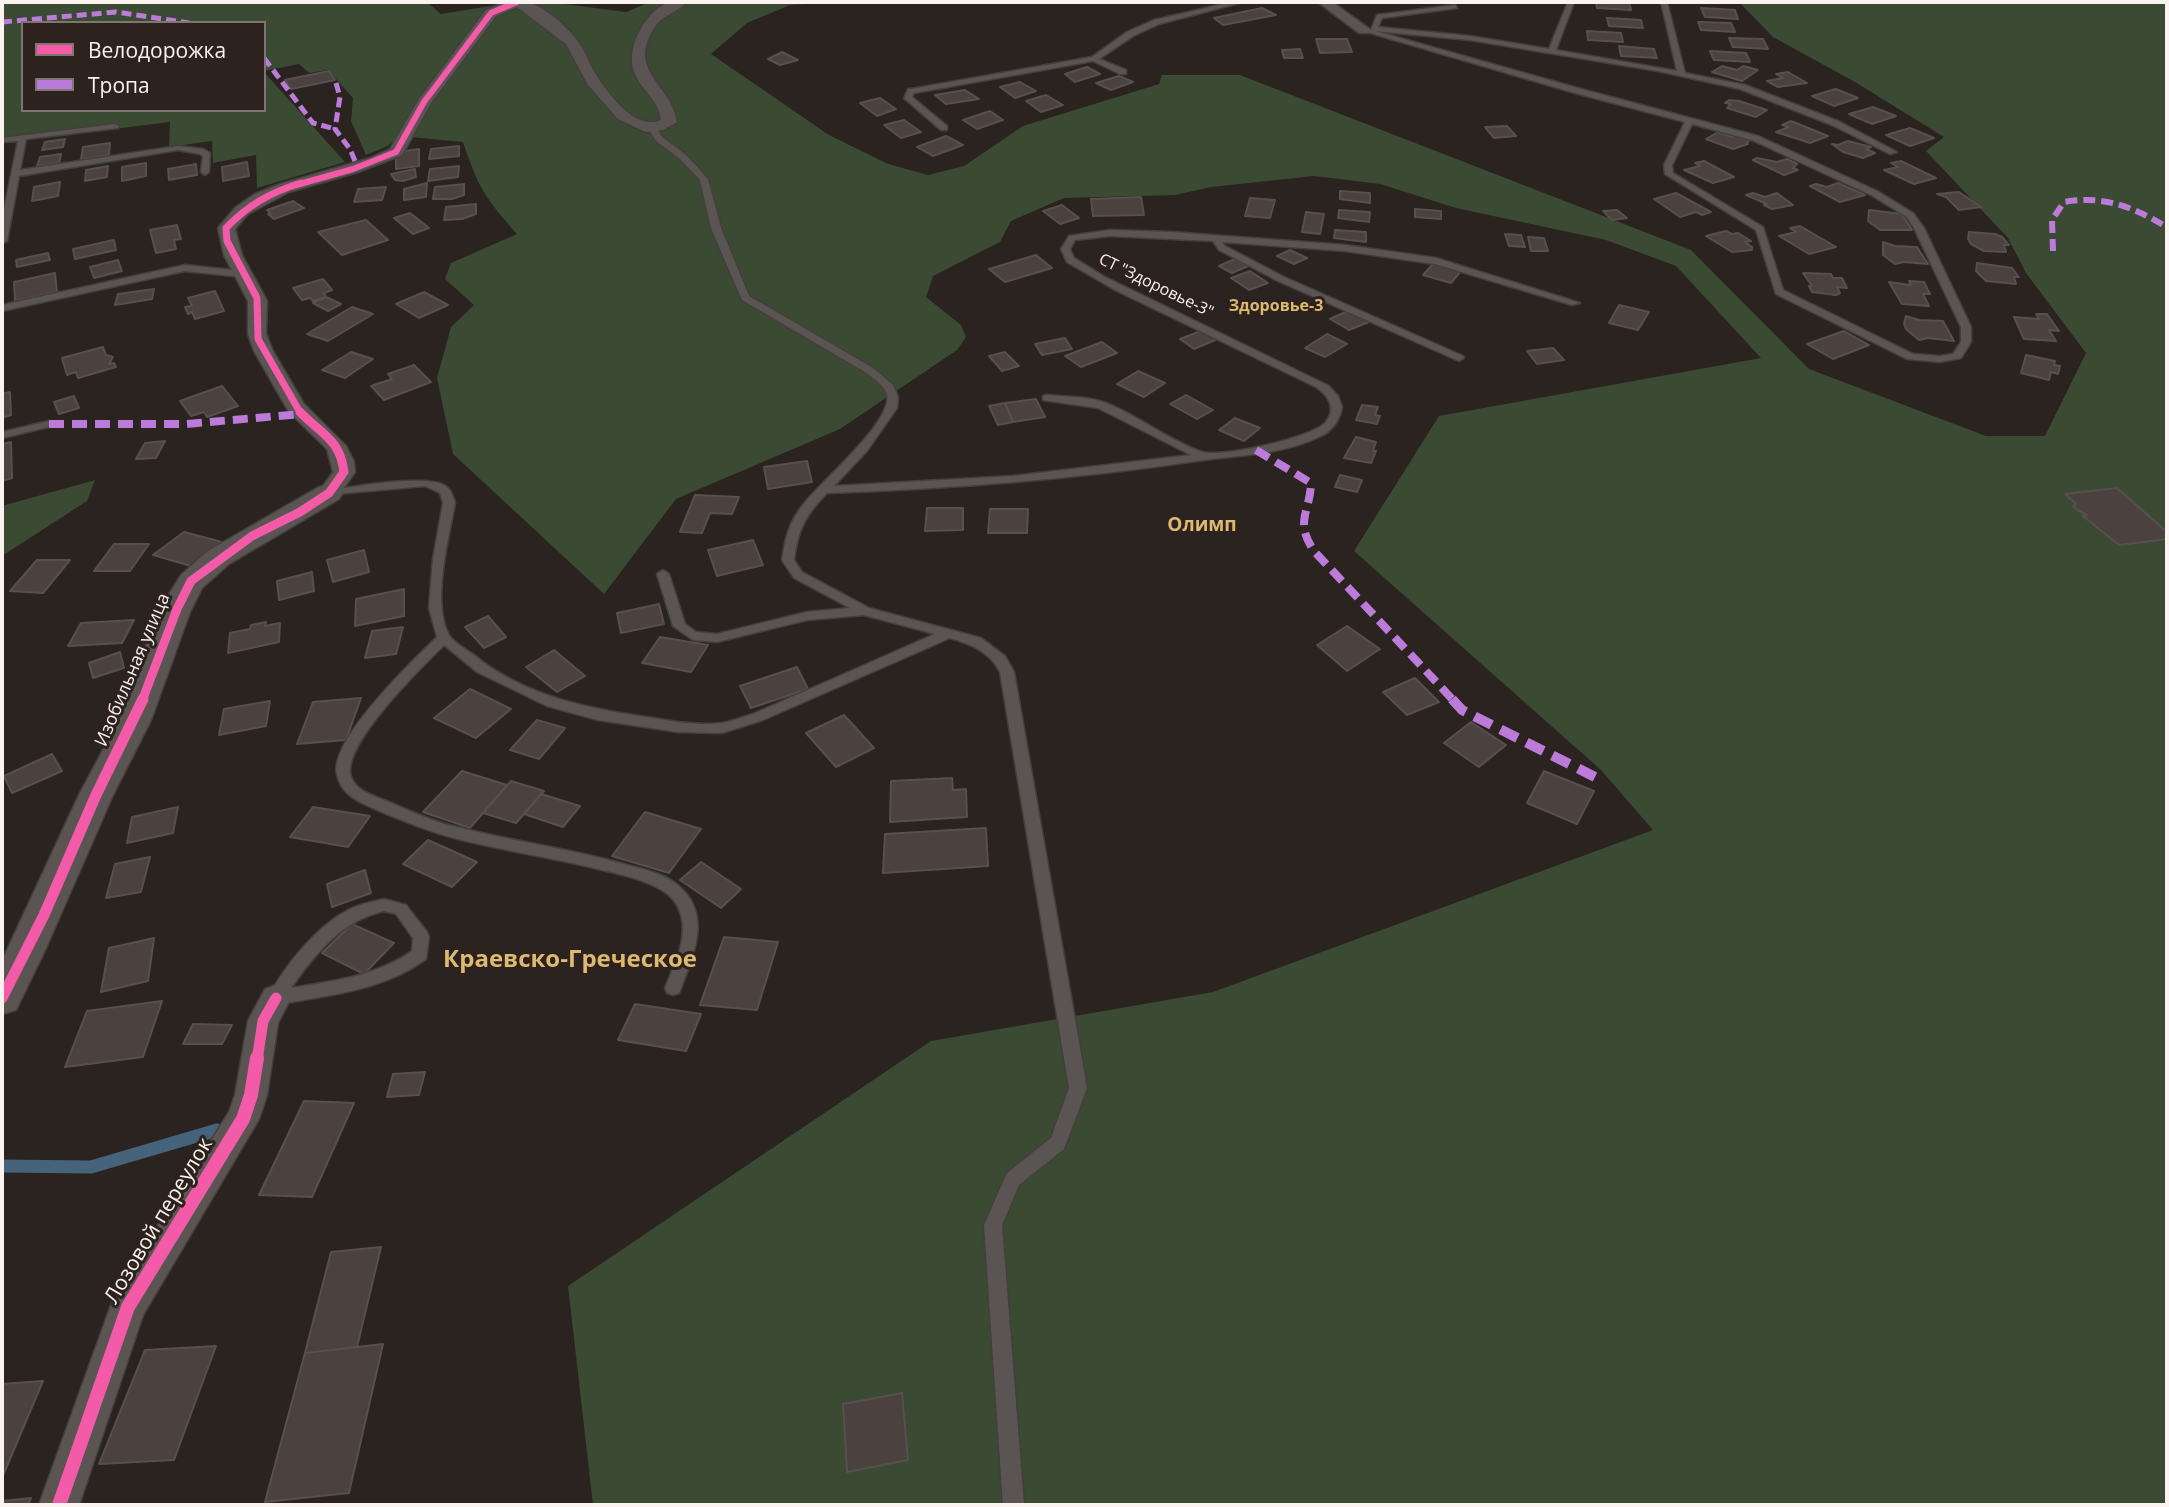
<!DOCTYPE html>
<meta charset="utf-8">
<style>
body{margin:0}
#map{position:relative;width:2169px;height:1507px;overflow:hidden;background:#2a2320;font-family:"Open Sans",sans-serif}
canvas{display:block}
.frame{position:absolute;inset:0;border:4px solid #fbf3f0;pointer-events:none}
.legend{position:absolute;left:21px;top:21px;width:245px;height:91px;box-sizing:border-box;background:#2d221d;border:2px solid #7f7671;margin:0;padding:9px 12px;list-style:none;font-size:21px;color:#fbf3f0}
.legend li{display:flex;align-items:center;gap:14px;height:35px}
.legend b{width:35px;border:2px solid #7f7671}
</style>
<div id="map">
<canvas width="2169" height="1507"></canvas>
<div class="frame"></div>
<ul class="legend">
<li><b style="height:9px;background:#f35aa7"></b>Велодорожка</li>
<li><b style="height:9px;background:#bd7bd9"></b>Тропа</li>
</ul>
</div>
<script>
const g = document.querySelector('canvas').getContext('2d');
g.lineJoin = 'round';
function fill(path, color) { g.fillStyle = color; g.fill(path, 'evenodd'); }
function strokePath(path, color, width, dash) { g.strokeStyle = color; g.lineWidth = width; g.lineCap = dash ? 'butt' : 'round'; g.setLineDash(dash || []); g.stroke(path); }
function write(font, color, halo, rows, align = 'center') {
  g.font = font + ' "Open Sans",sans-serif'; g.lineWidth = 6; g.setLineDash([]); g.textBaseline = 'middle'; g.strokeStyle = halo; g.fillStyle = color; for (const [text, x, y, turn = 0] of rows) {
    g.save(); g.translate(x, y); g.rotate((+turn || 0) * Math.PI / 180); g.textAlign = isNaN(turn) ? turn : align; if (halo) g.strokeText(text, 0, 0); g.fillText(text, 0, 0); g.restore();
  }
}
fill(new Path2D(`
 M2,2H427L441,14L515,2H549L626,12L650,2H837L790,5L747,23L711,54L829,135L888,164L928,175L964,166L1023,126L1159,84L1162,75H1240L1691,250L1809,369L1986,436H2045L2086,353L2026,273L2008,238L1926,151L1944,137L1855,82L1773,37L1739,2H2167V1505H593L568,1286L931,1041L1213,992L1653,830L1601,770L1354,551L1439,416L1761,358L1676,266L1606,240L1456,208L1380,184L1314,176L1211,187L1175,195L1064,198L1011,221L1000,242L933,276L926,297L961,325L966,337L957,350L840,429L676,499L604,594L453,454L437,378L451,327L474,305L445,279L451,263L517,234C485,198 478,187 463,142L400,136L388,146L366,155L351,121L353,98L328,70L309,73L299,64L264,71V23H23V110H264V72L345,162L257,188L256,155L213,163L212,141L169,147L170,122L2,143Z
 M95,480L87,501L2,556V506Z`), '#3a4a33');
strokePath(new Path2D(`
 M2,1166L91,1167L217,1130`), '#45637a', 13);
const building = new Path2D(`
 M1596,2H1629L1631,10L1597,8Z
 M1262,8L1276,15L1223,25L1214,18Z
 M1701,8L1735,10L1738,19L1705,17Z
 M1607,18L1641,20L1643,28L1609,26Z
 M1698,22L1731,23L1735,32L1701,30Z
 M1587,31L1621,33L1623,42L1588,40Z
 M1729,38L1763,39L1768,49L1733,47Z
 M1316,39H1347L1352,52L1320,53Z
 M1619,46L1654,49L1657,58L1621,56Z
 M1300,49L1303,58H1284L1282,50Z
 M1710,51L1746,53L1750,62L1714,60Z
 M782,52L798,60L780,65L768,59Z
 M1722,66L1737,70L1743,66L1758,70L1742,81L1712,72Z
 M1087,67L1100,74L1075,82L1065,74Z
 M329,71L335,80L291,89L285,80Z
 M1788,72L1807,83L1778,87L1767,81L1783,78L1776,74Z
 M1119,76L1133,82L1111,90L1096,83Z
 M1020,82L1036,91L1015,98L1000,87Z
 M1836,89L1858,98L1834,106L1812,96Z
 M965,90L979,99L946,104L935,95Z
 M1046,95L1063,105L1041,112L1026,101Z
 M880,98L896,109L877,116L860,103Z
 M1729,100L1739,101L1767,110L1756,117L1727,108L1731,104L1725,103Z
 M1873,107L1896,116L1872,124L1849,114Z
 M990,111L1003,120L977,129L963,120Z
 M904,120L921,132L901,138L884,125Z
 M1791,121L1828,136L1810,143L1776,132L1789,127L1782,125Z
 M1507,126L1516,136L1494,138L1485,127Z
 M1910,128L1934,138L1910,146L1886,135Z
 M1718,132L1732,137L1736,135L1750,140L1746,143L1748,144L1733,149L1706,139Z
 M946,136L963,145L933,156L917,147Z
 M65,139L63,147L42,150L45,142Z
 M1848,141L1871,147L1866,149L1875,153L1863,158L1843,152L1832,144L1838,145Z
 M110,143L109,155L81,160L83,147Z
 M459,146V156L429,159L431,149Z
 M419,149V166L396,169V157L402,156L405,151Z
 M61,154L59,163L37,166L40,157Z
 M1757,158L1777,162L1787,159L1797,164L1793,168L1798,170L1784,175L1753,160Z
 M1704,161L1734,177L1713,183L1684,170L1700,166L1695,163Z
 M1901,161L1936,178L1914,184L1884,170L1898,167L1891,163Z
 M247,162L249,176L223,181L222,167Z
 M146,163V176L122,181V167Z
 M196,164L197,175L169,180L168,169Z
 M108,166L107,177L85,181L86,170Z
 M459,166L458,177L428,181L430,169Z
 M415,169L416,177L403,181L395,180L391,174Z
 M60,182L58,196L32,201L34,187Z
 M427,183L426,197L404,200V189Z
 M1838,183L1865,195L1840,202L1810,186L1816,184L1827,187Z
 M464,184V195L452,199H433L435,187Z
 M386,187L382,200L354,202L358,189Z
 M1340,191L1370,193V203L1340,199Z
 M1959,192L1981,207L1959,210L1946,197L1937,194Z
 M1676,193L1711,212L1702,215L1696,212L1680,217L1654,199Z
 M1753,193L1765,197L1777,193L1793,205L1772,209L1764,205L1767,204L1746,195Z
 M1141,197L1144,215L1093,216L1091,199Z
 M1250,198L1275,200L1270,218L1245,216Z
 M293,201L304,208L274,219L268,214L271,213L267,210Z
 M476,204V214L462,219L444,220L446,207Z
 M1062,205L1079,218L1060,224L1043,211Z
 M1415,209L1441,211V219L1415,217Z
 M1339,210L1370,212L1369,222L1338,218Z
 M1617,210L1627,218L1612,220L1603,211Z
 M1869,210L1902,214L1912,230H1880L1868,221Z
 M1306,212L1324,214L1320,234L1302,232Z
 M410,213L429,228L413,234L394,218Z
 M366,220L388,240L342,255L318,232Z
 M177,225L181,239L174,240L176,249L156,253L150,230Z
 M1800,226L1836,247L1809,254L1779,236L1796,232L1790,228Z
 M1335,230L1366,232V242L1334,238Z
 M1726,231L1732,234L1738,233L1751,241L1745,242L1752,247V250L1732,252L1706,236Z
 M1969,232L1995,234L2002,237L2009,245H2004L2006,252L1984,251L1971,244L1968,239Z
 M1505,234L1521,235L1525,247L1509,246Z
 M1528,237L1544,238L1548,251H1531Z
 M114,240L116,250L75,259L73,249Z
 M1883,242L1895,246L1917,247L1928,264L1904,262L1895,264L1883,255Z
 M1290,250L1307,258L1294,264L1277,256Z
 M48,253L50,260L17,267L16,260Z
 M1036,255L1052,268L1005,282L989,269Z
 M1235,259L1248,266L1232,273L1219,266Z
 M118,260L122,271L94,278L90,267Z
 M1977,263L2012,268L2019,277H2014L2016,284L1986,281L1976,271Z
 M1433,264L1461,271L1451,283L1423,275Z
 M1250,271L1268,283L1249,290L1231,278Z
 M55,273L57,292L15,301L14,282Z
 M1803,273L1831,274L1833,278H1842L1847,288L1837,287L1840,293L1836,295L1812,292L1809,286H1812Z
 M323,279L332,290L324,293L326,297L313,301L310,298L302,300L293,288Z
 M1909,281L1924,282L1930,294H1923L1929,306L1902,304L1889,282L1911,285Z
 M154,289L152,299L115,305L118,294Z
 M215,291L224,311L195,319L192,312L188,314L185,307L192,306L188,298Z
 M424,292L448,305L419,318L396,304Z
 M326,297L341,304L328,311L313,303Z
 M1619,305L1649,312L1638,330L1609,323Z
 M352,307L373,314L328,341L307,334Z
 M1350,310L1369,322L1349,330L1330,319Z
 M2036,314H2047L2059,331L2049,330L2056,341L2024,339L2014,317L2039,319Z
 M1906,316L1919,320L1943,321L1954,341L1928,338L1919,340L1906,329L1904,324Z
 M1206,329L1220,338L1194,349L1180,339Z
 M1844,331L1869,345L1833,359L1807,344Z
 M1327,334L1347,344L1325,357L1305,348Z
 M1065,338L1072,349L1042,355L1035,344Z
 M1102,342L1117,353L1081,367L1065,356Z
 M103,347L106,355L113,357L109,364L114,363L116,367L78,378L76,372L67,375L62,358Z
 M1553,348L1564,360L1537,364L1527,351Z
 M351,352L373,359L345,378L322,370Z
 M1005,352L1019,366L1002,371L989,356Z
 M2026,355L2055,361L2054,365L2060,366L2058,374L2051,372L2049,380L2021,373Z
 M414,365L431,382L384,400L371,386L392,379L388,374Z
 M1138,371L1165,383L1144,397L1117,384Z
 M222,386L238,406L207,417L204,412L191,416L180,401Z
 M10,392L11,415L2,418V394Z
 M1186,395L1213,410L1197,419L1170,404Z
 M74,396L79,408L59,414L54,402Z
 M1036,399L1045,417L1013,422L1005,403Z
 M1005,403L1013,422L998,425L989,406Z
 M1362,405L1378,407L1375,415L1380,416L1377,424L1356,420Z
 M1235,418L1260,428L1244,441L1219,430Z
 M1356,437L1376,442L1373,451H1376L1371,463L1344,458Z
 M165,441L156,458L136,459L145,443Z
 M11,442L12,478L2,481V444Z
 M807,461L812,482L768,489L764,467Z
 M1340,475L1362,480L1357,492L1335,487Z
 M2117,488L2167,532V539L2119,545L2083,516L2087,515L2077,510L2073,506L2076,504L2065,494Z
 M695,495L739,497L732,514L710,513L702,533L680,532Z
 M927,508H963V530L925,531Z
 M990,509H1028L1027,533H988Z
 M184,532L222,542L191,566L153,555Z
 M753,540L763,565L717,576L708,550Z
 M114,544H149L130,571H94Z
 M364,550L369,572L333,582L327,560Z
 M37,560H70L43,593L10,591Z
 M312,572L314,591L279,600L277,581Z
 M404,589V616L355,626L356,599Z
 M659,604L664,624L621,633L617,613Z
 M488,616L506,637L484,648L465,627Z
 M134,620L122,643L68,646L81,623Z
 M266,622L265,626L280,623L279,642L228,653L230,633L250,629L251,625Z
 M1347,626L1380,649L1347,671L1317,645Z
 M403,627L396,654L365,658L372,631Z
 M660,637L708,645L691,672L642,663Z
 M554,650L585,676L557,692L526,667Z
 M120,652L124,668L93,678L89,663Z
 M797,667L808,689L751,708L740,686Z
 M1415,678L1439,702L1407,715L1383,692Z
 M470,689L511,709L476,738L434,718Z
 M361,698L346,740L297,744L313,702Z
 M270,701L266,726L219,735L224,709Z
 M844,715L874,748L836,767L806,733Z
 M537,720L565,728L539,759L510,750Z
 M1471,722L1506,745L1479,767L1444,743Z
 M52,754L62,771L12,793L4,776Z
 M462,771L507,785L470,828L423,812Z
 M1544,771L1594,791L1577,824L1527,803Z
 M952,778L953,790L966,789L967,817L890,822L891,781Z
 M511,781L544,791L516,823L483,813Z
 M541,794L580,806L563,827L524,814Z
 M178,807L173,833L127,843L132,817Z
 M313,807L370,816L348,847L290,837Z
 M645,812L701,829L669,873L612,856Z
 M986,828L988,866L883,873L885,834Z
 M428,840L477,862L452,887L403,864Z
 M150,857L141,892L106,898L115,864Z
 M701,862L741,889L721,908L680,880Z
 M365,870L371,893L332,907L327,884Z
 M352,924L394,943L364,974L322,953Z
 M724,937L778,942L757,1010L700,1005Z
 M154,938L148,981L101,992L109,948Z
 M162,1001L143,1057L65,1067L87,1011Z
 M635,1004L701,1014L686,1051L618,1040Z
 M193,1024L232,1025L222,1044H183Z
 M425,1072L419,1095L387,1097L393,1074Z
 M304,1101L354,1103L312,1197L259,1195Z
 M381,1247L357,1347L305,1353L331,1252Z
 M383,1344L349,1493L265,1502L305,1353Z
 M216,1346L174,1460L99,1464L145,1350Z
 M43,1381L2,1478V1384Z
 M902,1393L908,1460L847,1472L843,1404Z
 M31,1498L28,1505H2V1501Z`);
fill(building, '#4b413e');
strokePath(building, '#56504e', 2);
const service = new Path2D(`
 M1232,2H1243L1159,24L1133,36L1099,59L1126,70V74H1120L1093,61L914,93L912,97L947,126V130H941L904,98L908,89H911L1092,57L1127,32L1154,20Z
 M1568,2H1574L1556,50L1677,71L1661,2H1667L1685,73L1745,85L1838,121L1897,152L1890,154L1832,125L1740,89L1658,71L1470,40L1375,31L1581,89L1758,136L1877,191L1913,213L1924,228L1971,327V342L1961,358L1940,362L1907,359L1776,294L1756,230L1665,174L1664,165L1685,122L1575,93L1360,30L1364,28L1371,30L1377,15L1455,5L1457,8L1382,18L1378,27L1470,36L1549,49ZM1692,124L1752,140L1871,195L1907,217L1914,228L1961,327V342L1953,354L1940,356L1913,354L1783,290L1763,227L1673,173L1672,165Z
 M115,124L119,126L118,128L26,139L20,170L178,146L203,149L210,153L209,172L205,175L201,172L203,156L200,154L178,150L19,176L7,241L2,244V219L18,141L2,142V138Z
 M649,126H655L662,137L686,155L708,179L721,228L749,296L873,368L893,385L898,397L897,408L867,451L834,486L1013,476L1191,455L1098,408L1043,400V396L1047,395C1065,397 1088,396 1106,403C1139,416 1168,440 1202,452C1220,458 1311,438 1325,423C1337,409 1329,396 1316,387L1115,290L1067,262L1061,249L1069,236L1110,230L1171,232L1345,245L1436,258L1580,303L1572,305L1435,264L1345,251L1222,242L1225,246L1284,277L1463,356L1464,358L1459,361L1278,281L1219,250L1213,241L1110,236L1075,240L1070,249L1074,258L1105,277L1329,386L1338,396L1342,407C1340,420 1332,431 1321,436C1283,455 1238,455 1197,461C1074,479 951,489 827,493C805,516 798,529 794,560L802,572L869,608L981,638L1005,656L1014,672L1087,1088L1064,1149L1019,1185L1002,1225L1024,1505H1003L984,1225L1007,1173L1051,1138L1069,1088L1000,672C990,652 971,644 950,638L763,720L722,733L678,732L598,720L547,706L477,672L444,645C420,669 350,737 350,771C351,790 374,796 389,802C410,811 431,821 453,826C510,841 568,848 624,864C643,869 668,874 682,889C711,917 693,957 681,988L679,993L673,995L667,993L665,988C675,963 691,934 678,907C674,899 667,893 660,889C640,878 615,873 594,868C548,857 500,850 454,838C430,832 407,822 384,813C365,804 342,798 337,775C328,741 413,660 437,637L429,608L433,559L443,503L440,493L425,486L325,495V491L329,490C354,487 423,474 444,485C451,489 453,496 455,503C449,538 431,602 449,635C454,643 467,650 474,655C525,697 590,709 653,718C675,722 701,726 722,723C733,721 743,717 753,714L935,634L864,615L807,620L717,642L693,640L673,626L657,574L663,570L669,574L685,624L696,632L717,634L807,612L850,608L794,578L782,560C785,539 789,522 803,505C819,483 893,422 887,395C885,385 874,379 865,372L742,300L711,228L700,180L680,159L656,141L648,128Z
 M185,265L242,271L247,274L242,277L185,271L2,311V305Z
 M49,421L53,422V426L2,438V432Z
 M384,899L406,905L427,932L429,937L426,959C383,991 327,995 276,1005L270,1003L268,998C284,966 316,927 348,910C359,904 371,902 384,899ZM384,911L396,914L413,938L412,951C377,976 333,981 291,988C316,953 341,921 384,911Z`);
const minor = new Path2D(`
 M506,2C513,2 522,0 528,2C545,7 566,26 576,39C585,49 588,62 595,73C607,92 635,132 661,120C659,98 638,89 633,68C627,45 647,8 671,2C676,1 682,2 687,2C679,11 666,14 657,24C623,70 672,84 677,122L663,130L646,132L618,119L588,85L566,44L517,7L496,16L431,103L402,155L358,172L289,192L248,214L235,229L242,255L267,301L266,334L273,351L304,404L346,446L354,462L355,472L337,498H321L318,493L333,472L327,449L289,412L254,351L248,334V301L224,255L218,228L236,207L255,194L277,185L370,158L390,149L419,99L486,10Z
 M1318,2H1332L1371,30L1369,33H1359Z
 M276,985L287,989L291,998L278,1023L267,1095L259,1119L143,1315L79,1505H39L115,1294L229,1112L235,1095L248,1021L265,989Z`);
const tertiary = new Path2D(`
 M329,485L339,487L343,493L339,499L229,564L202,588L190,612L151,720L113,795L46,948L16,1010L2,1014V961L79,795L119,720L152,629L168,596L181,575L208,551L319,487Z`);
strokePath(service, '#443f3c', 3);
strokePath(minor, '#443f3c', 3);
strokePath(tertiary, '#443f3c', 3);
fill(service, '#5a5553');
fill(minor, '#5a5553');
fill(tertiary, '#5a5553');
strokePath(new Path2D(`
 M2,22L116,12L189,23
 M264,58L313,123L335,129
 M336,83L340,97L335,129L350,149L357,166`), '#bd7bd9', 5, [10, 5]);
strokePath(new Path2D(`
 M2053,251L2052,220L2064,202C2104,195 2133,207 2167,227`), '#bd7bd9', 6, [12, 6]);
strokePath(new Path2D(`
 M49,424H186L301,414
 M1256,450L1311,483C1310,513 1294,521 1314,551L1454,701`), '#bd7bd9', 8, [15, 8]);
strokePath(new Path2D(`
 M1452,699L1462,710L1595,777`), '#bd7bd9', 10, [19, 10]);
strokePath(new Path2D(`
 M296,185L353,169L396,152L424,102L491,13L517,2`), '#f35aa7', 6);
strokePath(new Path2D(`
 M301,183C271,192 248,205 226,228L227,241L257,298L258,339L301,414`), '#f35aa7', 7);
strokePath(new Path2D(`
 M142,701L177,609L191,581L252,536L300,512L329,493L344,472C340,439 321,434 300,412`), '#f35aa7', 9);
strokePath(new Path2D(`
 M2,998L44,915L96,795L143,699
 M257,1060L263,1021L276,998`), '#f35aa7', 11);
strokePath(new Path2D(`
 M59,1505L128,1307L243,1119L251,1095L257,1058`), '#f35aa7', 14);
write('16px', '#fbf3f0', '#2d221d', [
 ["СТ \"Здоровье-3\"",1156,286,26]
]);
write('bold 16px', '#dcba71', '#2d221d', [
 ["Здоровье-3",1276,306]
]);
write('18px', '#fbf3f0', '#2d221d', [
 ["Изобильная улица",133,670,-67]
]);
write('bold 19px', '#dcba71', '#2d221d', [
 ["Олимп",1202,526]
]);
write('21px', '#fbf3f0', '#2d221d', [
 ["Лозовой переулок",159,1221,-59]
]);
write('bold 24px', '#dcba71', '#2d221d', [
 ["Краевско-Греческое",570,960]
]);
</script>
